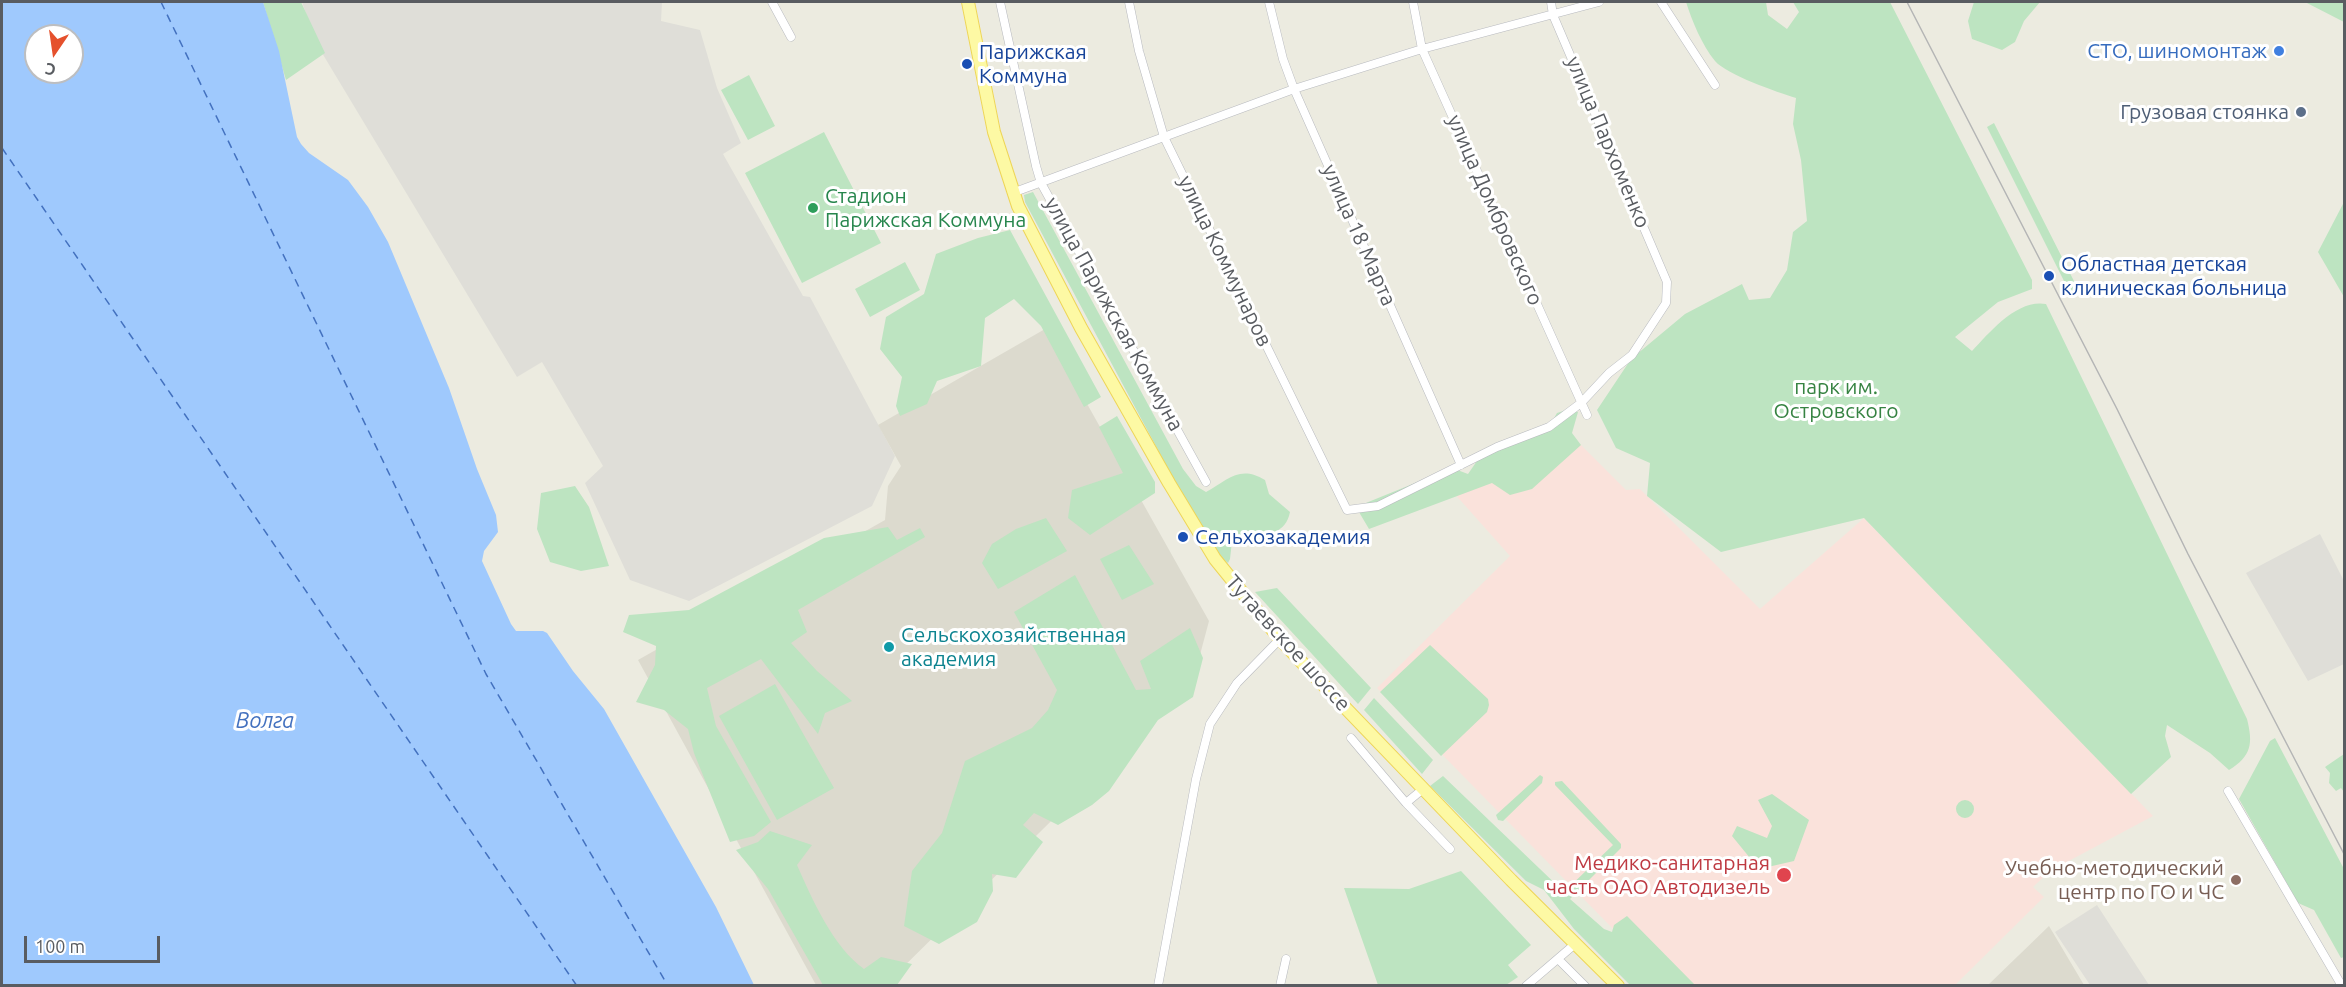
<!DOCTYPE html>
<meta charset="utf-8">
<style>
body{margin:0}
#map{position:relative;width:2346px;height:987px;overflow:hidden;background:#ecebe0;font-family:Ubuntu,sans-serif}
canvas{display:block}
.frame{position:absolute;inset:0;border:3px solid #595c61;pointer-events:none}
.north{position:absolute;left:24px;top:24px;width:60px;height:60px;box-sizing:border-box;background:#fff;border:2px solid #bdbec0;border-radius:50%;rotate:193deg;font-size:16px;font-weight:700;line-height:24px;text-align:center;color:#595c61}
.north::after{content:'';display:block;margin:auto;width:21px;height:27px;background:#e5512d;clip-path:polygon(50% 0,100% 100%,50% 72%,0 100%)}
.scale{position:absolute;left:24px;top:936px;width:136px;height:27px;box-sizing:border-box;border:3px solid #595c61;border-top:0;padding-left:8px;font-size:18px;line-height:21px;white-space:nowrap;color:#595c61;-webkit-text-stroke:4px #fff;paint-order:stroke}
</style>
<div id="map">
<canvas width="2346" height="987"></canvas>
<div class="frame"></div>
<div class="north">С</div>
<div class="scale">100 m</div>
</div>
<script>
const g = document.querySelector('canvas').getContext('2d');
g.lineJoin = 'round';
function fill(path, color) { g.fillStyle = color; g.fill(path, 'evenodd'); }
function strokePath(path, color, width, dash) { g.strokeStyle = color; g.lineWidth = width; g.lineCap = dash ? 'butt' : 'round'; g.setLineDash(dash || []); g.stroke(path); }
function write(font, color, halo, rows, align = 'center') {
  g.font = font + ' Ubuntu,sans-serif'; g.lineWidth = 6; g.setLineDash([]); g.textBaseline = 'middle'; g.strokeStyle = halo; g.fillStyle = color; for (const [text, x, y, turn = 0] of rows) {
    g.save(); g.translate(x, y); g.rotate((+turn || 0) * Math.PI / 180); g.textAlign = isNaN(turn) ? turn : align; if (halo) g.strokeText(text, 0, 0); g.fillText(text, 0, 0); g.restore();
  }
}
fill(new Path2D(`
 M302,2H662L661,21L700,30L717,88L741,143L723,154L803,296L810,297L895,456L872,506L689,601L630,580L585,483L603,466L542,362L517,377L316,43Z
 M2320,534L2344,581V664L2308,681L2246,573Z
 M2097,905L2149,985H2090L2055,932Z`), '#dfded8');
fill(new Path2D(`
 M1045,329L1209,621L1193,681L885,985H816L638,660L885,520L888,486L901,466L878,425Z
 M2049,926L2084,985H1988Z`), '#dcdace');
fill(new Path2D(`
 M1569,433L1626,490L1640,489L1760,609L1864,518L2153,816L2050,871L2033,887L2044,897L1955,985H1668L1377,688L1510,556L1453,492Z`), '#fae2db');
fill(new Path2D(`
 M263,2H301L325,53L286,80Z
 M1686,2H1766L1768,15L1787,29L1799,12L1793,2H1890L2032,280V289L1998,302L1955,337L1972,351C1990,332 2017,299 2046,304L2247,719C2253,743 2252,756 2229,770L2210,753L2167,725L2165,736L2171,757L2131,794L1864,518L1721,552L1647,496L1650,463L1616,448L1597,410L1631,359L1685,314L1742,284L1749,300L1770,298L1787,270L1793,232L1807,221L1801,160L1793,124L1796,98C1777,92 1727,75 1715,61C1702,45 1692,21 1686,2Z
 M1974,2H2040L2024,21L2015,42L2002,50L1972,39L1968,21Z
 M2305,2H2344V22Z
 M749,75L775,126L748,140L721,90Z
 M1994,123L2078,289L2070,293L1987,127Z
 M824,132L881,243L802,283L745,173Z
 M1033,192L1183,469L1196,486L1206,492C1227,481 1239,464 1265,480L1269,494L1290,512C1285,538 1260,535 1239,535L1232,541L1230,559L1228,563L1218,555L1181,493L1025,202L1024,195Z
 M2344,202V297L2318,252Z
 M1010,230L1101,397L1084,407L1041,326L1014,299L985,318L981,366L937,381L927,404L900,416L896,406L902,377L880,349L886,317L924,294L936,254L978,238Z
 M905,262L920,290L870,317L855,289Z
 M1569,409L1578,412L1572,433L1581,445L1532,489L1510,495L1492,483L1369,529L1356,507L1452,468L1468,474L1479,458L1549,427L1557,413Z
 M1117,416L1155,482V493L1090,535L1068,518L1072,490L1123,473L1099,427Z
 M575,486L589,507L609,566L581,571L550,562L537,529L541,493Z
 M1046,518L1067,551L998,589L982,563L992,544L1016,529Z
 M888,527L897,540L920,528L925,537L798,610L807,632L791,643L817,671L852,701L825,713L818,734L761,659L707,688L716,726L771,822L754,836L730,842L694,753L688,729L664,710L636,702L655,665L656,646L623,632L629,615L689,610L824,538Z
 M1129,545L1154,584L1122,600L1100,559Z
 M1075,575L1136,690L1151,689L1140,661L1190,628L1203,658L1193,697L1158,720L1109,791L1092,805L1058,825L1034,813L1023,825L1043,842L1016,878L992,874L993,891L977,922L939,944L904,926L912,871L942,833L965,761L1032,728L1048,710L1057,690L1014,612Z
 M1277,588L1371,688L1358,704L1255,592Z
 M1430,645L1488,699L1489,705L1487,712L1441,756L1380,692Z
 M775,684L834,788L777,820L719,716Z
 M1374,698L1433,760L1422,774L1364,710Z
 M2275,738L2344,869V957L2341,958L2314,910L2298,903L2239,799L2270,741Z
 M2344,754V792L2341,788L2336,791L2329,783L2330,773L2325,767Z
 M1540,775L1543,777L1542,783L1503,821L1498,820L1496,815Z
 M1443,776L1564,892L1613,845L1555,785V782L1562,781L1621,844V848L1570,899L1604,929L1612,932L1614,925L1627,916L1695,985H1630L1574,929L1544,890L1526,881L1430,786Z
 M1772,794L1809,820L1794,861L1759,869L1732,836L1737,826L1767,838L1772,826L1758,800Z
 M1956 809a9 9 0 1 1 18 0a9 9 0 1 1-18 0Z
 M770,831L812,845L797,865C812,899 833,947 864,969L881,957L912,964L897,985H823L768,889L736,850L758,842Z
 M1461,871L1531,945L1508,965L1518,977L1506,985H1378L1344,888L1409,889Z`), '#bde4c1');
fill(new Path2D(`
 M2,2H263L279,51L297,137L301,144L309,153L348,180L368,207L388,242L449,388L477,469L496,515L498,532L484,551L482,561L511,624L516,631H543L547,633L573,671L604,709L716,907L754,985H2ZM36,36H72V72H36Z`), '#9fc9fd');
strokePath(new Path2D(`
 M161,2L486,674L668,986
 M2,148L577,986`), '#4371bf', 1.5, [8, 6]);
const minor = new Path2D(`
 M772,2L791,37
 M1000,2L1036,166L1041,183L1206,482
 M1129,2L1139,51L1164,137L1347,510L1378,506L1497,447L1549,427L1581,403L1609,373L1632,355L1666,303L1667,282L1553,15L1551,2
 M1269,2L1283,59L1294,89L1461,465
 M1413,2L1422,49L1587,415
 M1661,2L1715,85
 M1012,193L1294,89L1422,49L1599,2
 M1351,738L1406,803L1450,849
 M2228,791L2342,986
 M1406,803L1423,789
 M1558,959L1585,986
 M1158,986L1196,779L1210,724L1237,683L1280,639
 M1280,986L1286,959
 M1526,986L1575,944`);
const primary = new Path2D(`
 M968,2L994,132L1018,206L1081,328L1169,483L1215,559L1280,639L1308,669L1511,880L1618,986`);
strokePath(minor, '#b8babf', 9);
strokePath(primary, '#eed557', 14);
strokePath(minor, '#fff', 8);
strokePath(primary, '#fdf9a4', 12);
strokePath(new Path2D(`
 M1907,2L2117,409L2188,554L2344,854`), '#b4b5b5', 1.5);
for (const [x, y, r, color] of [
 [2279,51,6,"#3f7fe0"],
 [967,64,6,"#1a4fb4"],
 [2301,112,6,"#5c6f8a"],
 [813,208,6,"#2e9e5b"],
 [2049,276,6,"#1a4fb4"],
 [1183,537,6,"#1a4fb4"],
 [889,647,6,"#0f9aa8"],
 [1784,875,8,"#e0444e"],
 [2236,880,6,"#8d6e63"]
]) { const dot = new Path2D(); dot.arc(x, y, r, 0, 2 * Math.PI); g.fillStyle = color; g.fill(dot); strokePath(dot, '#fff', 2); }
write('21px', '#366cbe', '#fff', [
 ["СТО, шиномонтаж",2267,51]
], 'right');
write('21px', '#164399', '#fff', [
 ["Парижская",979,52],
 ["Коммуна",979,76],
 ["Областная детская",2061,264],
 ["клиническая больница",2061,288],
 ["Сельхозакадемия",1195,537]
], 'left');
write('21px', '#4e5e75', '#fff', [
 ["Грузовая стоянка",2289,112]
], 'right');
write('21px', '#595c61', '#fff', [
 ["улица Пархоменко",1608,142,67],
 ["улица Домбровского",1495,210,66],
 ["улица 18 Марта",1359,235,66],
 ["улица Коммунаров",1225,261,64],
 ["улица Парижская Коммуна",1114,314,61],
 ["Тутаевское шоссе",1288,643,48]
]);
write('21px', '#27864d', '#fff', [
 ["Стадион",825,196],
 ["Парижская Коммуна",825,220]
], 'left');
write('21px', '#368342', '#fff', [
 ["парк им.",1836,387],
 ["Островского",1836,411]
]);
write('21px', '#0d838f', '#fff', [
 ["Сельскохозяйственная",901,635],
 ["академия",901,659]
], 'left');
write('21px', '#be3a42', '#fff', [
 ["Медико-санитарная",1770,863],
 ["часть ОАО Автодизель",1770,887]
], 'right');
write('21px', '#785e54', '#fff', [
 ["Учебно-методический",2224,868],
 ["центр по ГО и ЧС",2224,892]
], 'right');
write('italic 22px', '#4371bf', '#fff', [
 ["Волга",265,721]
]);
</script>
